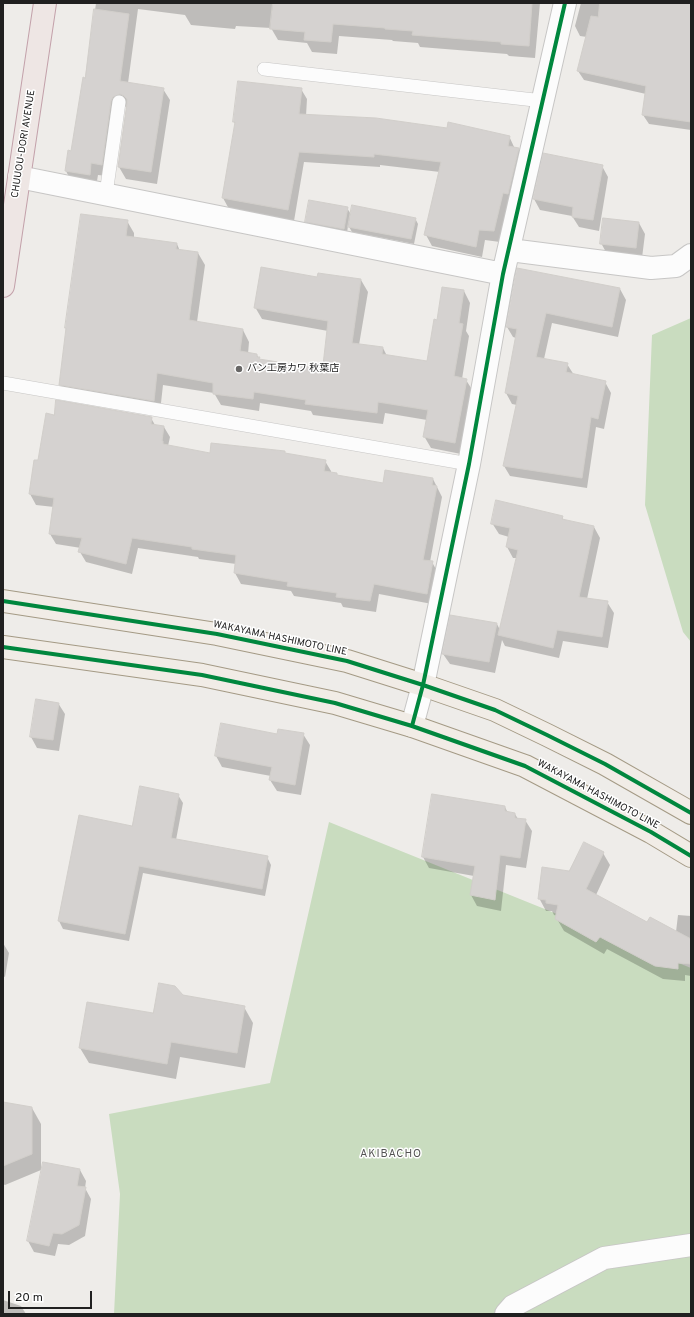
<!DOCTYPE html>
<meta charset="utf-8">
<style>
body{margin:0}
#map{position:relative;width:694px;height:1317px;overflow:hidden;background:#eeece9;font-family:Overpass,sans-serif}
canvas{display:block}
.frame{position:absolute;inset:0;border:4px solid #202020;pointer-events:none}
.scale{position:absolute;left:8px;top:1291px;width:84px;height:18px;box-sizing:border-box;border:2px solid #202020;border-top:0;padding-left:5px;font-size:12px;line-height:14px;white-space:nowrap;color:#202020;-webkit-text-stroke:3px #fff;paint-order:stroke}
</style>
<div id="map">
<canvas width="694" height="1317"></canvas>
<div class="frame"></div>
<div class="scale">20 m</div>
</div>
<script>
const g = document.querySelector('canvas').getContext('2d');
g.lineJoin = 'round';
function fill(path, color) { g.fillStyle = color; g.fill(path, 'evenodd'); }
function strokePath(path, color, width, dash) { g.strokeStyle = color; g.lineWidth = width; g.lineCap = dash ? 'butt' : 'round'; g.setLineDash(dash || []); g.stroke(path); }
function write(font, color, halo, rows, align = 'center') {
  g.font = font + ' Overpass,"Noto Sans JP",sans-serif'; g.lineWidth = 3; g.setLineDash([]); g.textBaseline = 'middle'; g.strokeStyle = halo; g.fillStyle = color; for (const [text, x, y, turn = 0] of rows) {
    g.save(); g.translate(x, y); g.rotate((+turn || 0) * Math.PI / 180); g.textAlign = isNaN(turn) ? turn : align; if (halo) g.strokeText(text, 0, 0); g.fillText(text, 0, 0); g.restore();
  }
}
fill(new Path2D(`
 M691,318V642L683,632L645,505L652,335Z
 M329,822L691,968V1314H114L120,1194L109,1114L270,1083Z`), '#c9dcbf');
fill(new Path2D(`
 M96,3H540L535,58L509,56L507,54L420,47L418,43L393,41L392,40L339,36L337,54L312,52L307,43L278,40L271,28L236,26L235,29L191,25L185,15L138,9L128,83L163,89L170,100L157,184L126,179L119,167L127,107L123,106L108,176L98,175L96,187L72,183L66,171L72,152L86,79Z
 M581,3H691V130L649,124L643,115L646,94L584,80L578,71L587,37L580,36L575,26Z
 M301,89L307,99L306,116L509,136L515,149H518L524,160L500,242L485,240L482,257L432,246L426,235L440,172L380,165V167L304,162L294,221L229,209L223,198L236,125L234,122Z
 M602,166L608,177L599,231L579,227L572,216L540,210L534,199Z
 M347,208L352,216L415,218L418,224L414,244L352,232L348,225L347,234L309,227L306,221Z
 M127,221L134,233V238L177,244L180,251L198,253L205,265L197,322L243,330L249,342L248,354L257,355L260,361L310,368L324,366L328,331L262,319L255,307L318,278L361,280L368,292L359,345L383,348L387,356L428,362L438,321L464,291L470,303L466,331L469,336L462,379L466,380L473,391L461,454L431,448L424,436L427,420L385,413L383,424L313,415L311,411L260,403L259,411L221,405L214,393L163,385L160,412L66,396L60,384Z
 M639,223L645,234L642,258L607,254L601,243Z
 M518,269L620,289L626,300L618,337L552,323L544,359L567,364L574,375L605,382L611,393L604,429L596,427L587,488L510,476L504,466L517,405L512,404L506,393L516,338L513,337L507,327Z
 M55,416L151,418L155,425L164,427L170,437L168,446L211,454H285L325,461L331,471V473L337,476L384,484L433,479L442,497L430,562H432L438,573L432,604L379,594L376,612L343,607L341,603L294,596L291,591L241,584L235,573L236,564L199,559L198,557L138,548L132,574L86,562L80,552L81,548L56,544L50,534L54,507L36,505L30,494L34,461L38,462Z
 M562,517L564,521L594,527L600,538L587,599L607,602L614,613L608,648L563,641L559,658L505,646L502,640L495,673L450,664L443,654L497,624L500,630L517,558H513L507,547L509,537L499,534L492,523Z
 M58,703L65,714L59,751L37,748L31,737Z
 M303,734L310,745L301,795L277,791L270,780L271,776L222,767L216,756L278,735Z
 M178,795L183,803L176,840L267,857L271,865L265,896L143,873L129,941L63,929L59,921L80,816L133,827Z
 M505,807L508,813L515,814L518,819L525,820L532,831L526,868L506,865L501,911L477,906L471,895L474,876L429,868L423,857Z
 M603,853L610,865L596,895L647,924L676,932L678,915L691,916V976L685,975V981L663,979L607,949L604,954L564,931L557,919V916L554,915L552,911H546L539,898L570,872Z
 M3,943L9,953L5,977L3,976Z
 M182,995L244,1007L253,1023L245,1068L180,1057L176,1079L89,1063L80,1048L154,1014Z
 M3,1103L32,1108L41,1124V1170L5,1185L3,1184Z
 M44,1163L80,1170L86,1181L85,1188L91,1199L85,1236L69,1245L58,1244L55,1256L34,1252L28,1241Z
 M3,1300L21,1306L26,1314H3Z`), '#0003');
const building = new Path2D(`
 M273,3H532L529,46L501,44V42L412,35L413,31L385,29V28L333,24L331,42L304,40L305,32L270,29Z
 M600,3H691V122L642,115L646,86L577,71L591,16L598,17Z
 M94,9L129,14L120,81L164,88L151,172L118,167L127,103V99L124,96L120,94L113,97L111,101L102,165L91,163L90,175L65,171L68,150L71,151L83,77L85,78Z
 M238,81L302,88L299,114L376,118L447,128L448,122L510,136L508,146L519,148L508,194L503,193L494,231L479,230L476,247L424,235L441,162L374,154V157L299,152L288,210L222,198L235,122H233Z
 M543,153L603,165L593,220L572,217L573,207L533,199Z
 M309,200L348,207L344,229L305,222Z
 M352,205L416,218L411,239L348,227Z
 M81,214L128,220L126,236L177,243L176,249L198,252L189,320L243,329L240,351L257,354V357H260L259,359L310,367V364L323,365L328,321L254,308L261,267L317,277L318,273L361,279L352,343L383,347L382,354L427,361L434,319L437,320L442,287L464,290L459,323L463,324L454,376L467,379L455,443L423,437L428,410L378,402L377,413L305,404L306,400L254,392L253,399L213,394V383L157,373L154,401L59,385L66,328H65Z
 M603,218L639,222L636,248L600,244Z
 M517,268L620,288L612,327L546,313L536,357L568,363L566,372L606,381L598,419L591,417L582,478L503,466L518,396L505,393L517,329L506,327Z
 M56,400L152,417L151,424L164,426L162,441H163V444L210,453L211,443L285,451V453L326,460L324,471L337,473V475L383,483L385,470L433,478L432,485L437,486L423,560L433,561L427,594L374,584L370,601L336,597L337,593L287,586L288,582L234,573L236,555L192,549V547L132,538L126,564L78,552L82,538L49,534L54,498L29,494L34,460H38L46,413L54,415Z
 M496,500L563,516L562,519L594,526L579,597L608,601L602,637L557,630L553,648L498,635L518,550L506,547L510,528L491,524Z
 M450,615L497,623L489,662L442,654Z
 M36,699L59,703L53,740L30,737Z
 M221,723L277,734L278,729L304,733L295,785L269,780L272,767L215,756Z
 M140,786L179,794L171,838L268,856L262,889L139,866L125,934L58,921L79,815L132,826Z
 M432,794L505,806V811L515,813V818L526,819L520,858L500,855L495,900L470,895L475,866L422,857Z
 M584,842L604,852L586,889L647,922L650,917L691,939V964L678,963V969L655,966L600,937L596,942L555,919L558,905L546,903V900L538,899L542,867L569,871Z
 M159,983L175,986L183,995L245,1006L237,1053L171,1042L167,1064L79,1048L87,1002L153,1013Z
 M3,1102L32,1107V1154L3,1166Z
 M43,1162L80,1169L77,1186L86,1187L79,1225L62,1234L53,1233L49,1246L27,1241Z`);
fill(building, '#d5d2d0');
strokePath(building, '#d1ceca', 1);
const service = new Path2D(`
 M264,69L543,101
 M106,194L119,102
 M3,383L469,464`);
const minor = new Path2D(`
 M19,177L503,274
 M510,250L651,268L676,266L691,255
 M412,726L423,685L469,464L503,274L565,3
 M506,1314L513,1306L604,1258L691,1245`);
const primary = new Path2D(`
 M3,601L217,634L347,661L423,685L495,710L547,735L605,764L691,813
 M3,647L202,675L335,703L412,726L525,766L651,832L691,856`);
const trunk = new Path2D(`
 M3,286L45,3`);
strokePath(service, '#c7c6c5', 14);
strokePath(minor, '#c7c6c5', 24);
strokePath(primary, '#a49a85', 24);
strokePath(trunk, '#c3a1aa', 24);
strokePath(service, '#fcfcfc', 13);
strokePath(minor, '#fcfcfc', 22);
strokePath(primary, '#f1ece6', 22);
strokePath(trunk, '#eee6e4', 22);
strokePath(new Path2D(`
 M3,601L217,634L347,661L423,685L495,710L547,735L605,764L691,813
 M3,647L202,675L335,703L412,726L525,766L651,832L691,856
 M412,726L423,685L469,464L503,274L565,3`), '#00873e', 4);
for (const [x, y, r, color] of [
 [239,369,4,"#686766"]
]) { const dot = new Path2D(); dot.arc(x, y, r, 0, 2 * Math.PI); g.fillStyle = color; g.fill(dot); strokePath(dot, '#fff', 1.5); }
write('10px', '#202020', '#fff', [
 ["CHUUOU-DORI AVENUE",24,144,-81],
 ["WAKAYAMA HASHIMOTO LINE",280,639,12],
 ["WAKAYAMA HASHIMOTO LINE",598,795,28]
]);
write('10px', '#202020', '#fff', [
 ["パン工房カワ 秋葉店",247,369]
], 'left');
g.letterSpacing = '1px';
write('11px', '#535353', '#fff', [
 ["AKIBACHO",391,1155]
]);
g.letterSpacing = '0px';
</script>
